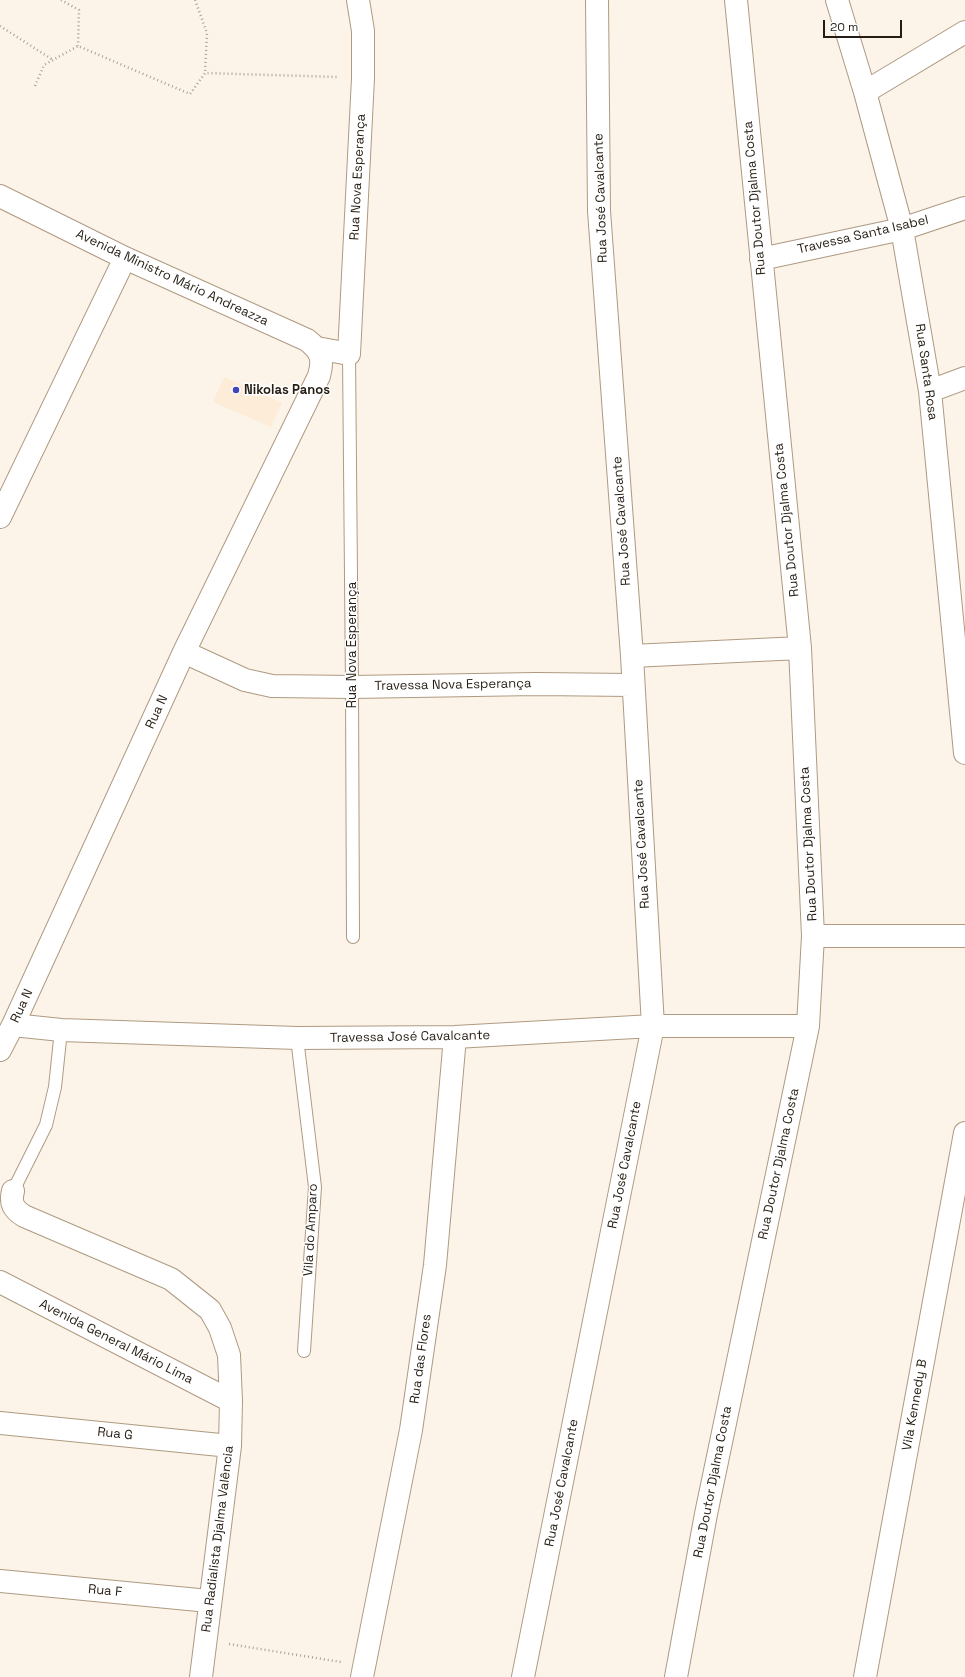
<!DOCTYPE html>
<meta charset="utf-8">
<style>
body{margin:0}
#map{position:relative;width:965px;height:1677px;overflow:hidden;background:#fcf4e9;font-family:"Space Grotesk",sans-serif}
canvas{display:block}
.scale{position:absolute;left:823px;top:20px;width:79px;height:18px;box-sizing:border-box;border:2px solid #251d13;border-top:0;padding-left:5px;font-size:12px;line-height:14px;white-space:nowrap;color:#251d13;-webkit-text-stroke:3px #fff;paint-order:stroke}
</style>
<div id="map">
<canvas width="965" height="1677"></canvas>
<div class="scale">20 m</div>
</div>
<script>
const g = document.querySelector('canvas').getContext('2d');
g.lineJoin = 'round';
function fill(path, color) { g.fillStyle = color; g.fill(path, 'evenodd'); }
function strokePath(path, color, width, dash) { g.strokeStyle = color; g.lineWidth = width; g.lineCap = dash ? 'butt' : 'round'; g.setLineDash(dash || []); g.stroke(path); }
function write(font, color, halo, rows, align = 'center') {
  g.font = font + ' "Space Grotesk",sans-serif'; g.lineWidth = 3; g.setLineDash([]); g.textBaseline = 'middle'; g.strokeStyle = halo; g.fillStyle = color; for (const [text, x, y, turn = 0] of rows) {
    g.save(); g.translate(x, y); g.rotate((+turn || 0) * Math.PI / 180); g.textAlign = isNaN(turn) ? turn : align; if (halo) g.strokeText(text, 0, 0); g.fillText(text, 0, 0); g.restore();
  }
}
fill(new Path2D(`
 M224,377L282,403L271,427L213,402Z`), '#fcecd8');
const service = new Path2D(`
 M349,354L352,687L353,937
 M297,1038L315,1187L304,1351
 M13,1191L46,1125L55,1087L61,1030`);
const minor = new Path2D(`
 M837,0L865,92L902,229L930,391L965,753
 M865,92L965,32
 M0,196L125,258L307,340C321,351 324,358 319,376L184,652L13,1025L0,1050
 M761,259L902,229L965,208
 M317,348L349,354L363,78V31L358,0
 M930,391L965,378
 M0,517L125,258
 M184,652L245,680L272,686L352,687L536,684L632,685
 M632,656L800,648
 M813,936H965
 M13,1025L61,1030L297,1038L455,1037L653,1026H808
 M13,1191C10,1203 13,1209 24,1216L171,1279L210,1310L220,1328L229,1355L231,1401L230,1446L201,1677
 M0,1282L231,1401
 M0,1423L230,1446
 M0,1581L209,1601
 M362,1677L411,1430L435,1265L455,1037
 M523,1677L653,1026L632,656L599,211L597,0
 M676,1677L706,1514L808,1026L813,936L800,648L736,0
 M865,1677L965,1133`);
strokePath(service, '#af9a81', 14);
strokePath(minor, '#af9a81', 24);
strokePath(new Path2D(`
 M61,0L79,10L78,46
 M195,0L207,33L205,73
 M0,26L53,60
 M35,86L44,65L78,46L190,94L205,73L338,77
 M229,1644L341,1662`), '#a9a197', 2.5, [1, 3]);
strokePath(service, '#fff', 12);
strokePath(minor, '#fff', 22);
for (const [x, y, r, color] of [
 [236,390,4,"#3f45b9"]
]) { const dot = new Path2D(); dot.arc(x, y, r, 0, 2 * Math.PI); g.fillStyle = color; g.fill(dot); strokePath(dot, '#fff', 1.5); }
write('13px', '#251d13', '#fff', [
 ["Rua Nova Esperança",358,177,-87],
 ["Rua José Cavalcante",601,198,-92],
 ["Rua Doutor Djalma Costa",755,198,-95],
 ["Travessa Santa Isabel",863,235,-13],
 ["Avenida Ministro Mário Andreazza",172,278,25],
 ["Rua Santa Rosa",926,372,82],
 ["Rua Doutor Djalma Costa",787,520,-96],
 ["Rua José Cavalcante",622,521,-94],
 ["Rua Nova Esperança",352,645,-90],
 ["Travessa Nova Esperança",453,685,-1],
 ["Rua N",157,712,-65],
 ["Rua José Cavalcante",642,844,-93],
 ["Rua Doutor Djalma Costa",809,844,-93],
 ["Rua N",22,1006,-65],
 ["Travessa José Cavalcante",410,1037,-1],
 ["Rua Doutor Djalma Costa",779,1164,-78],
 ["Rua José Cavalcante",625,1165,-79],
 ["Vila do Amparo",311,1230,-87],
 ["Avenida General Mário Lima",116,1342,27],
 ["Rua das Flores",421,1359,-82],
 ["Vila Kennedy B",915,1405,-80],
 ["Rua G",115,1434,6],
 ["Rua Doutor Djalma Costa",713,1482,-79],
 ["Rua José Cavalcante",562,1483,-79],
 ["Rua Radialista Djalma Valência",218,1539,-83],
 ["Rua F",105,1591,5]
]);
write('bold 13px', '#251d13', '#fff', [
 ["Nikolas Panos",244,390]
], 'left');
</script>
